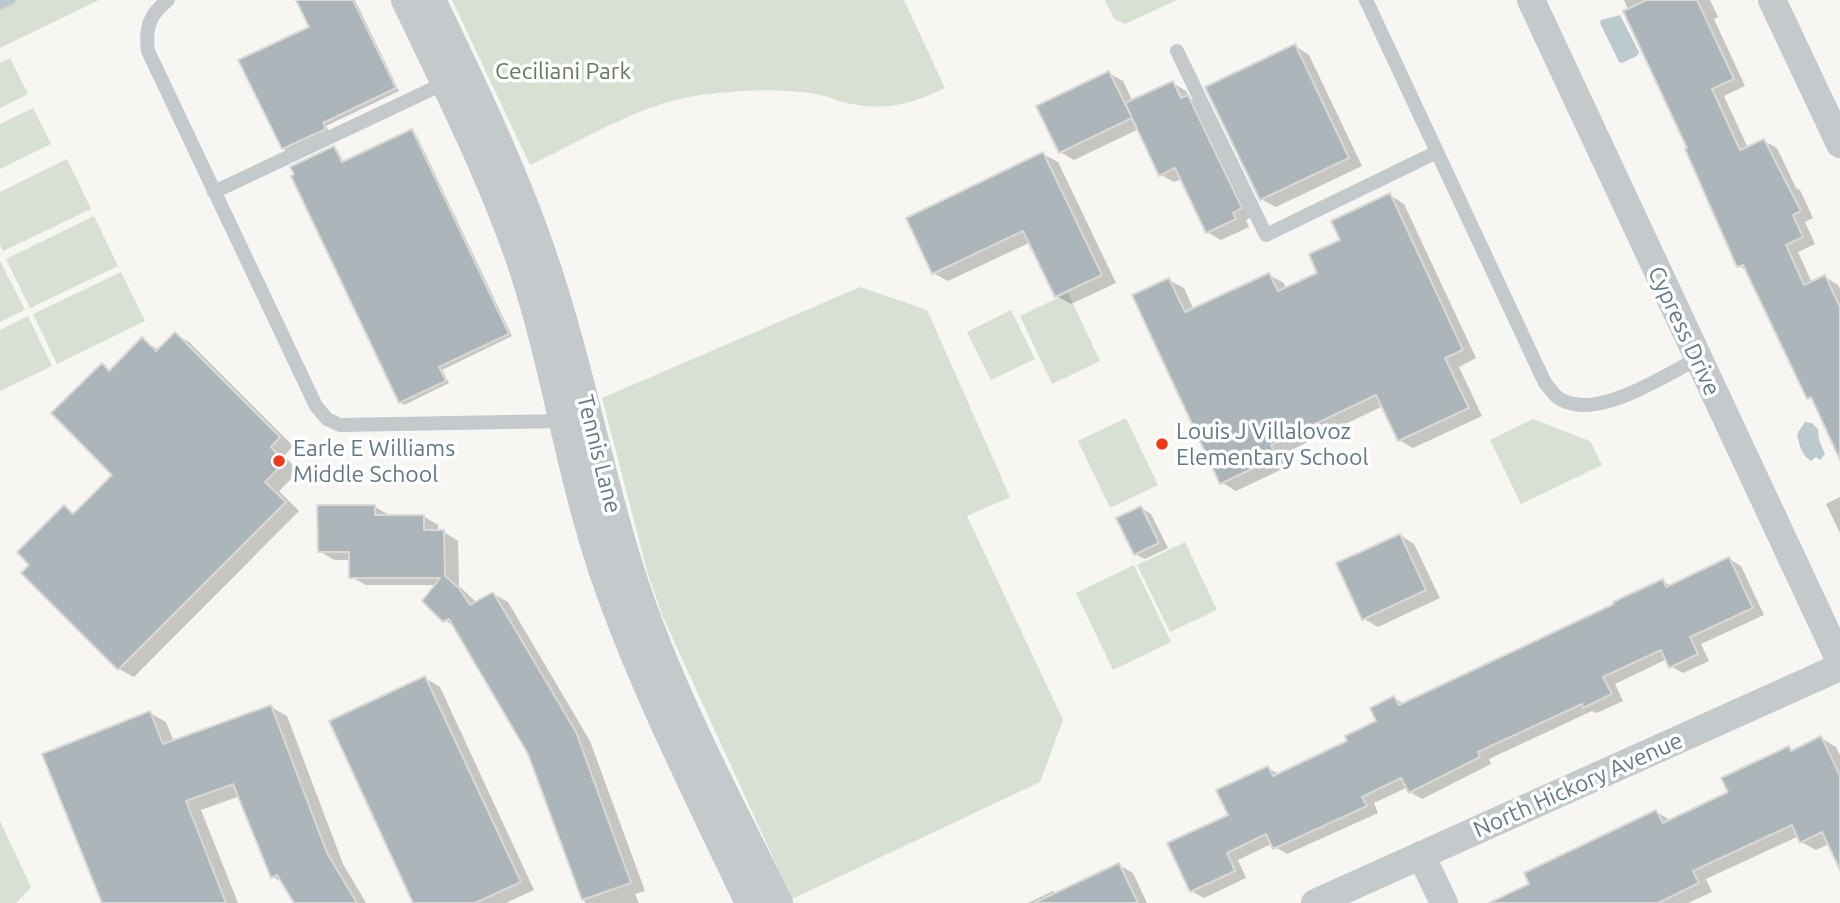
<!DOCTYPE html>
<style>
body{margin:0}
canvas{display:block;background:#f7f6f3}
</style>
<canvas width="1840" height="903"></canvas>
<script>
const g = document.querySelector('canvas').getContext('2d');
g.lineJoin = 'round';
function fill(path, color) { g.fillStyle = color; g.fill(path, 'evenodd'); }
function strokePath(path, color, width, dash) { g.strokeStyle = color; g.lineWidth = width; g.lineCap = dash ? 'butt' : 'round'; g.setLineDash(dash || []); g.stroke(path); }
function write(font, color, halo, rows, align = 'center') {
  g.font = font + ' Ubuntu,sans-serif'; g.lineWidth = 7; g.setLineDash([]); g.textBaseline = 'middle'; g.strokeStyle = halo; g.fillStyle = color; for (const [text, x, y, turn = 0] of rows) {
    g.save(); g.translate(x, y); g.rotate((+turn || 0) * Math.PI / 180); g.textAlign = isNaN(turn) ? turn : align; if (halo) g.strokeText(text, 0, 0); g.fillText(text, 0, 0); g.restore();
  }
}
fill(new Path2D(`
 M0,0H99L0,48Z
 M452,0H904L945,88C914,103 887,111 852,104C840,102 828,96 816,94C781,88 744,90 709,94C645,100 588,138 530,165Z
 M1105,0H1177L1125,24L1114,19Z
 M10,58L28,94L0,108V63Z
 M33,108L51,144L0,169V124Z
 M67,159L91,209L3,251L0,245V192Z
 M94,216L118,266L30,308L6,259Z
 M0,261L25,310L0,322Z
 M121,272L145,321L57,364L33,314Z
 M860,287L927,310L1010,497L967,516L1063,720L1040,782L792,899L662,615L647,571L602,398Z
 M1068,293L1100,361L1052,384L1020,316Z
 M1011,310L1035,359L991,380L967,332Z
 M28,316L52,366L0,391V330Z
 M1126,418L1158,485L1110,508L1078,441Z
 M1533,419L1590,441L1602,465L1521,504L1490,440Z
 M1185,542L1217,610L1170,632L1137,565Z
 M1134,565L1171,642L1113,670L1076,593Z
 M0,821L31,887L16,903H0Z`), '#d8dfd3');
fill(new Path2D(`
 M1620,15L1639,52L1637,56L1622,63L1619,62L1600,23L1601,20Z
 M1805,422L1812,423L1818,429L1819,440L1825,454L1820,460L1816,457L1811,461C1801,455 1799,444 1797,434Z`), '#bccace');
fill(new Path2D(`
 M298,0H355L399,91L326,126L329,131L287,151L283,148L311,27Z
 M1624,0H1710L1718,17L1714,19L1745,86L1724,96L1748,148L1764,141L1777,148L1796,188L1800,190L1813,218L1805,222L1815,244L1798,252L1812,283L1825,277L1838,285L1840,289V456L1815,401L1808,398L1748,272L1739,266Z
 M1295,46L1309,55L1362,166L1276,207L1261,199Z
 M1109,73L1123,81L1133,102L1173,83L1186,91L1190,98L1201,105L1255,216L1246,220L1249,227L1221,240L1207,232L1182,179L1174,182L1161,175L1139,129L1074,160L1060,152Z
 M412,131L416,134L512,336L442,370L449,383L404,405L400,402L334,148L338,151L344,163Z
 M1043,154L1058,162L1116,283L1071,304L1056,296L1031,242L948,281L933,273Z
 M1390,195L1404,204L1476,358L1459,367L1482,416L1413,448L1399,440L1383,406L1285,453L1291,465L1236,491L1221,482L1169,280L1184,288L1194,310L1269,275L1284,283L1286,289L1320,273L1342,241Z
 M175,334L189,342L293,446L284,456L299,471L279,491L299,511L134,677L119,669L24,573L32,565L65,507L76,514L115,475L102,365L111,371L142,339L159,350Z
 M1840,497V533L1826,504Z
 M375,507L389,515L423,516L438,525V532H444L458,541L459,586L477,603L493,594L508,602L590,741L645,891L635,894L639,903H585L530,753L456,627L444,620L437,585H366L351,577V560H334L319,551Z
 M1141,508L1151,514L1168,548L1145,559L1135,554Z
 M1400,535L1414,544L1440,598L1378,627L1363,618Z
 M1729,559L1741,566L1764,615L1701,644L1709,661L1683,673L1670,666L1667,659L1615,684L1623,701L1597,713L1592,711L1489,759L1491,764L1422,799L1410,792L1408,787L1374,803L1378,813L1287,854L1275,847L1273,843L1238,860L1246,878L1204,898L1191,891L1230,815L1268,768L1279,774L1349,742L1378,721L1394,698L1405,704L1663,581L1671,586Z
 M425,678L440,687L534,890L506,903H415Z
 M271,707L287,716L343,864L366,903H296L285,884L273,877L240,796L201,810L238,903H103L150,713L166,722L174,742Z
 M1821,738L1836,747L1840,755V866L1829,844L1816,850L1801,842L1799,836L1706,879L1712,892L1688,903H1506L1532,885L1656,812L1672,821L1730,793L1789,748L1794,751Z
 M1119,865L1133,873L1147,903H1028L1053,891L1057,894Z`), '#0003');
strokePath(new Path2D(`
 M0,5L11,0`), '#bccace', 9);
const building = new Path2D(`
 M296,0H353L396,88L323,123L326,129L282,149L238,60L309,27Z
 M1647,0H1697L1734,79L1712,89L1740,150L1764,139L1801,211L1793,215L1803,237L1786,245L1804,285L1825,275L1840,307V460L1811,397L1807,399L1743,265L1737,267L1685,149L1687,148L1623,11Z
 M1295,44L1349,158L1260,200L1205,87Z
 M1109,71L1132,118L1059,153L1036,106Z
 M1173,81L1181,98L1188,95L1242,208L1233,213L1236,219L1206,233L1175,168L1159,176L1125,103Z
 M412,129L509,334L439,367L446,381L399,403L291,176L294,174L290,167L334,146L342,162Z
 M1043,152L1102,275L1055,297L1023,231L932,274L906,218Z
 M1390,193L1463,350L1445,358L1469,408L1398,441L1376,395L1271,445L1277,457L1220,484L1132,295L1169,278L1185,312L1269,273L1278,291L1317,273L1309,254L1340,240L1331,221Z
 M175,332L280,437L271,447L285,462L265,482L286,502L118,670L21,573L29,565L17,552L64,505L73,514L112,475L51,413L102,363L109,371L142,337L156,351Z
 M317,505H375V515H424V530H444L445,576L459,588L470,605L493,592L576,732L631,883L582,900L528,754L449,619L443,622L422,601L440,578H349V552H318Z
 M1141,506L1159,543L1134,555L1116,518Z
 M1400,534L1426,590L1362,620L1336,563Z
 M1729,557L1753,608L1690,637L1698,654L1669,668L1661,650L1603,677L1612,694L1583,708L1582,704L1478,752L1480,757L1409,793L1401,778L1362,797L1367,806L1273,849L1266,834L1227,853L1235,871L1190,892L1167,843L1228,815L1216,790L1268,766L1273,776L1347,741L1345,736L1376,721L1370,708L1394,696L1399,705L1614,604L1613,602L1663,579L1666,587Z
 M425,676L521,882L475,903H413L329,721Z
 M271,705L327,853L357,903H294L277,875L271,878L233,784L186,801L226,903H102L42,754L150,711L163,744Z
 M1821,736L1840,776V870L1822,832L1800,843L1792,825L1693,871L1699,883L1658,903H1489L1529,884L1524,873L1656,810L1663,823L1728,792L1721,778L1789,746L1791,751Z
 M1119,863L1138,903H1034Z`);
fill(building, '#acb6ba');
strokePath(building, '#d8d8d5', 2);
strokePath(new Path2D(`
 M168,0C149,15 145,28 148,51L316,406L327,419L340,425L563,421
 M1366,0L1545,383C1550,388 1554,396 1560,399C1597,421 1663,376 1697,359
 M1177,51L1266,235L1437,152
 M214,192L447,82`), '#c4c9cb', 14);
strokePath(new Path2D(`
 M405,0C445,84 488,169 519,257C554,359 568,467 602,569C641,684 697,793 749,903
 M432,0C472,83 512,166 542,253C585,376 604,507 651,629C687,723 735,813 779,903
 M1531,0L1840,661
 M1772,0L1840,144
 M1421,855L1444,903
 M1315,903L1840,667`), '#c4c9cb', 28);
for (const [x, y, r, color] of [
 [1162,444,7,"#f13a18"],
 [279,461,7,"#f13a18"]
]) { const dot = new Path2D(); dot.arc(x, y, r, 0, 2 * Math.PI); g.fillStyle = color; g.fill(dot); strokePath(dot, '#fff', 2.5); }
write('23px', '#66785e', '#fff', [
 ["Ceciliani Park",563,71]
]);
write('23px', '#637986', '#fff', [
 ["Cypress Drive",1684,331,65],
 ["Tennis Lane",599,454,76],
 ["North Hickory Avenue",1578,785,-24]
]);
write('23px', '#637986', '#fff', [
 ["Louis J Villalovoz",1176,431],
 ["Elementary School",1176,457],
 ["Earle E Williams",293,448],
 ["Middle School",293,474]
], 'left');
</script>
